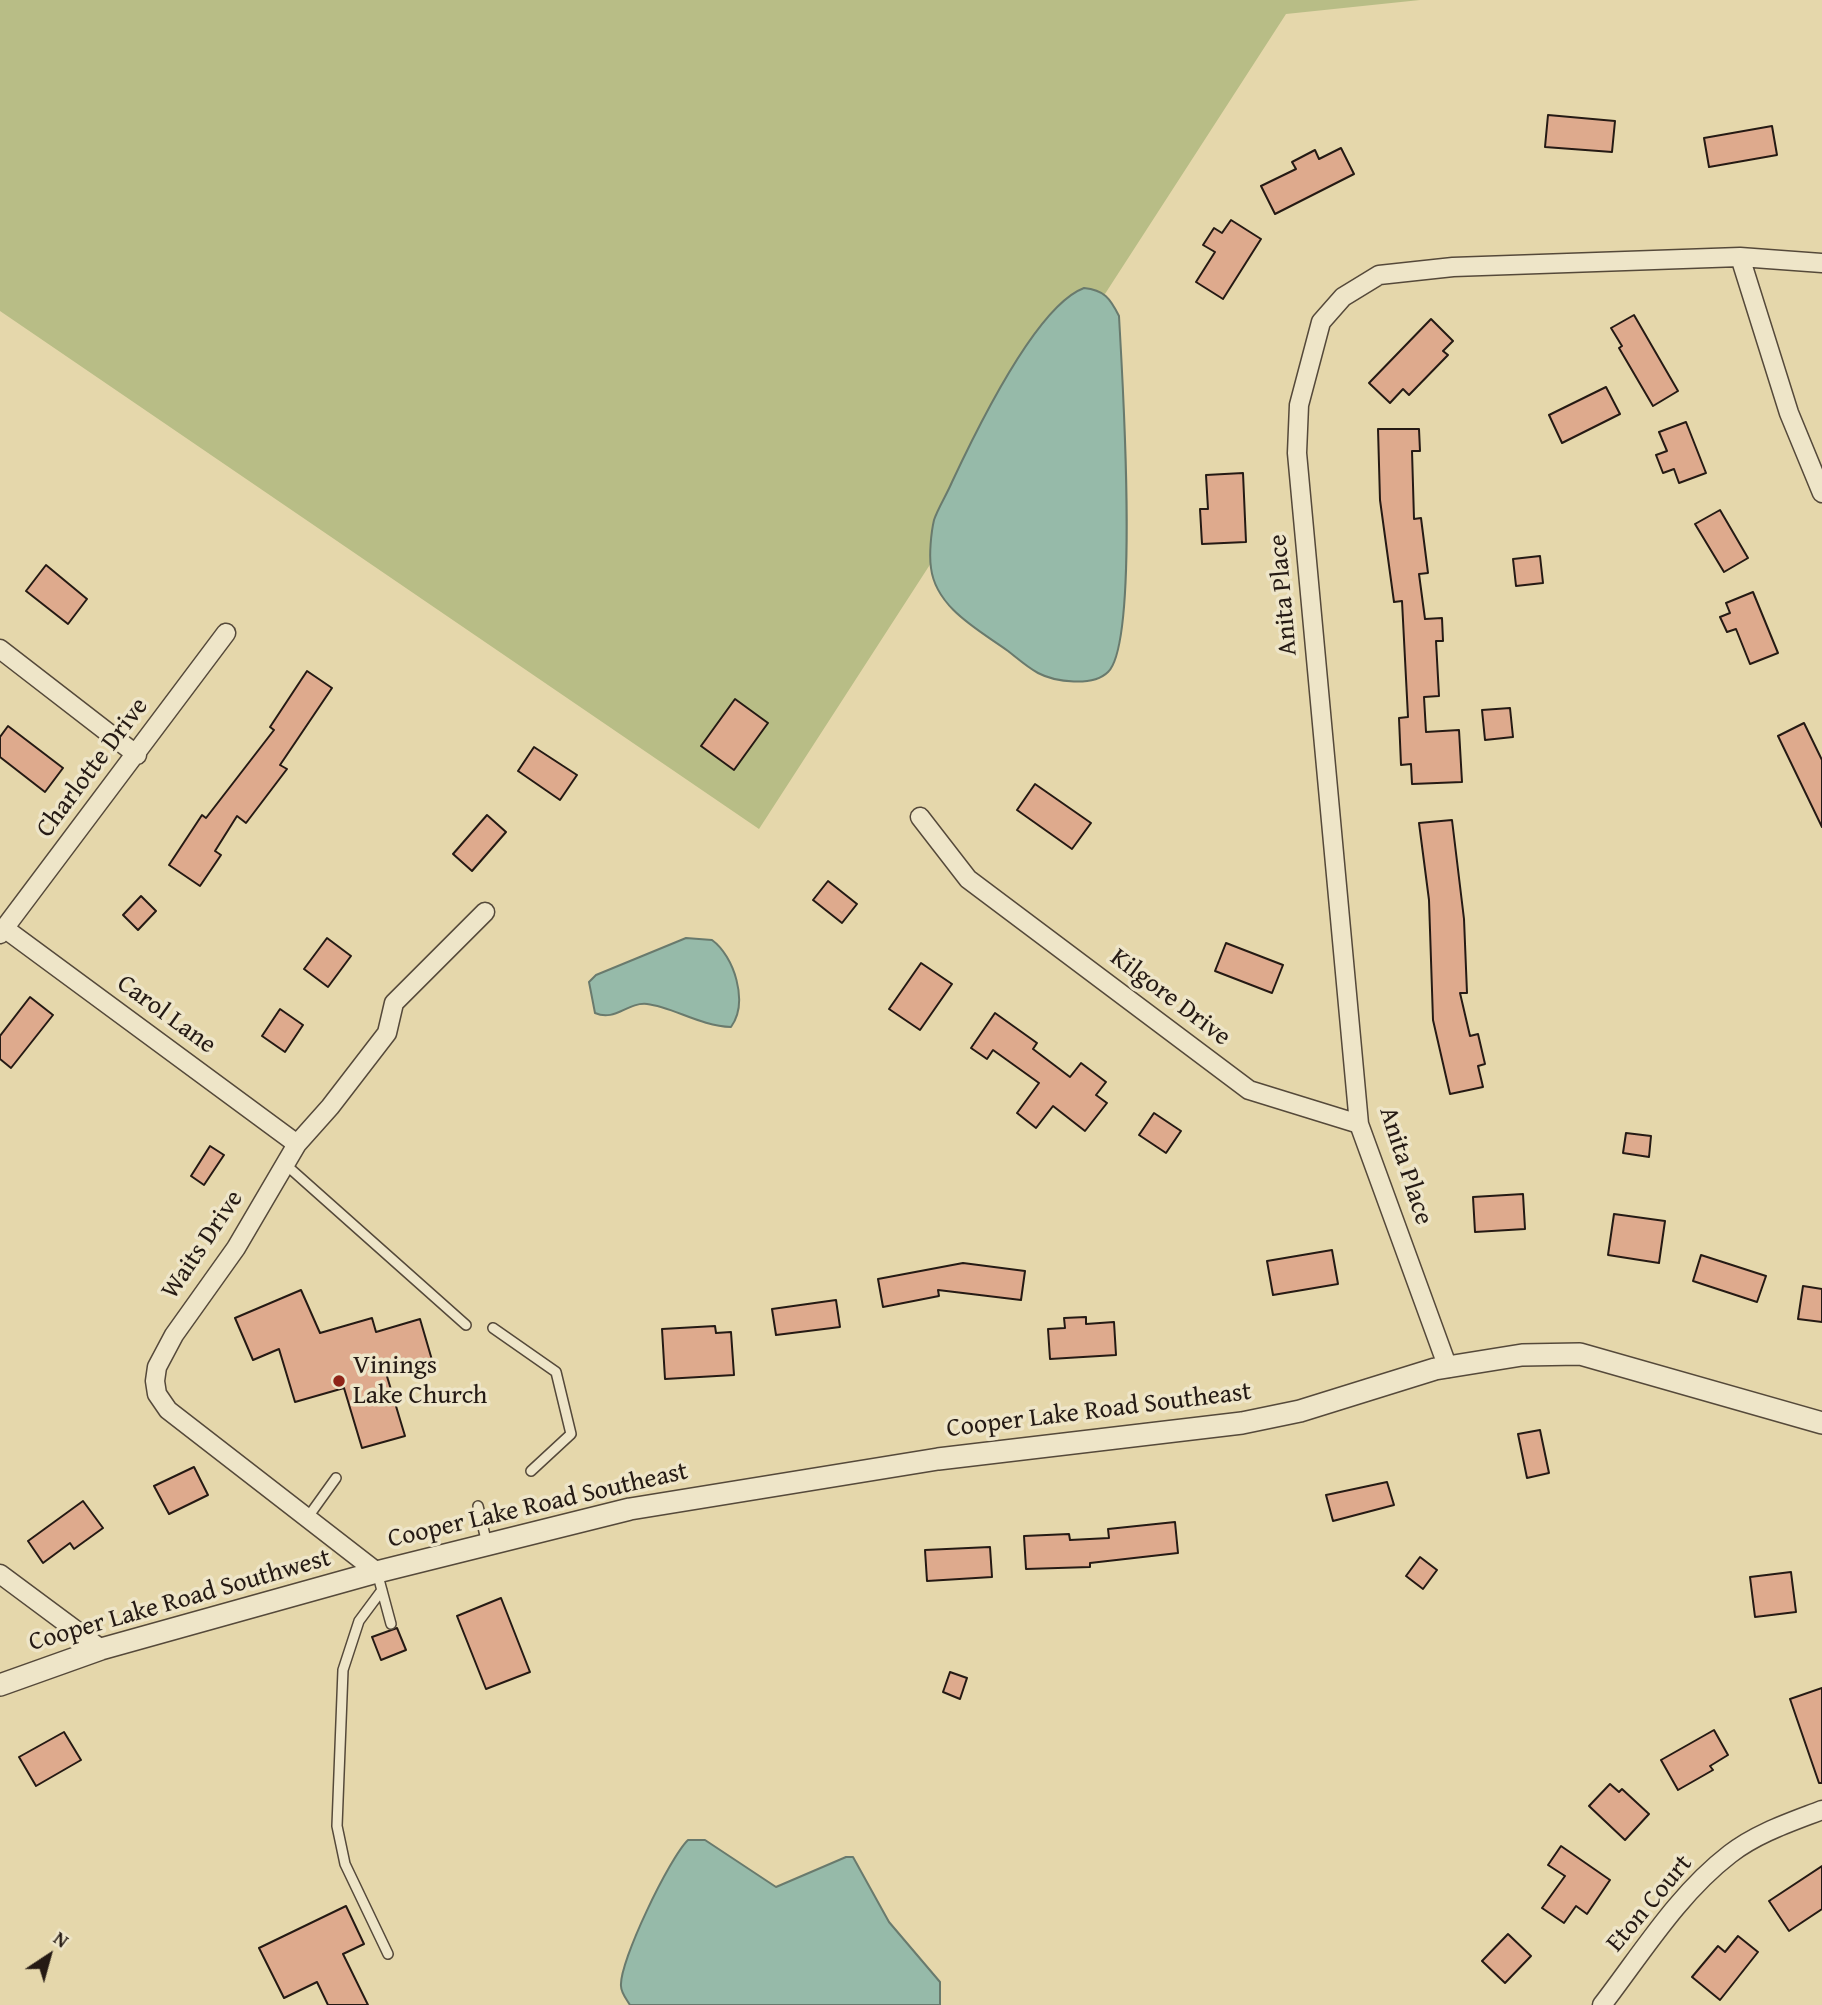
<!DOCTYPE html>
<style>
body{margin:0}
#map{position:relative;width:1822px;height:2005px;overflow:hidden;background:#e5d7ab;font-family:"Gentium Book Plus",serif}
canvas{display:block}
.north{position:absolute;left:14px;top:1921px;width:70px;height:70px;-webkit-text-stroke:5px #eee5c8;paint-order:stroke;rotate:36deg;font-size:19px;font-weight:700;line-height:28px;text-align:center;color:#251a14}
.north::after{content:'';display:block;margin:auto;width:24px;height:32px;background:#251a14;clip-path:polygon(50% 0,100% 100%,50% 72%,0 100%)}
</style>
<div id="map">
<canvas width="1822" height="2005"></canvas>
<div class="north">N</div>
</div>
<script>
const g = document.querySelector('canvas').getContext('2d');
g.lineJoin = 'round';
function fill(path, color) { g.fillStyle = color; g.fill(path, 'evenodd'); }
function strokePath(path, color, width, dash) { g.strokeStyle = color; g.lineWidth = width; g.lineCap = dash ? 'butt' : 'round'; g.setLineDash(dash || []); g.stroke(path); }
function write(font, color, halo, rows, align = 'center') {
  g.font = font + ' "Gentium Book Plus",serif'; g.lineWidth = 7; g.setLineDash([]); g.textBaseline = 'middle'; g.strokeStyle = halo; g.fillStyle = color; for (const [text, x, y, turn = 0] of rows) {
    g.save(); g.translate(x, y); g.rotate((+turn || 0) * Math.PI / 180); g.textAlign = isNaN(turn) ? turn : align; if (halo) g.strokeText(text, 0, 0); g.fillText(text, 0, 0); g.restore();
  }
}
fill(new Path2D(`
 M0,0H1420L1286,14L759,829L0,311Z`), '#b8bd86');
const water = new Path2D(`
 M1084,288C1104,290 1110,298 1119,316C1122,372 1140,641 1108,672C1093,687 1055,682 1038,673C1027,667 1017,658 1008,651C979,630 936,608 931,568C929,555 931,533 934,520C938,508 947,494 952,482C974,435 1036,306 1084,288Z
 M686,938L712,940C734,956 749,1002 731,1027C700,1026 673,1007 647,1004C627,1002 615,1022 595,1013L589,982L596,975Z
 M688,1840H705L776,1887L846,1857H853L889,1922L940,1982V2005H630C627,2000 621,1993 621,1986C619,1962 670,1857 688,1840Z`);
fill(water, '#96baa9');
strokePath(water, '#697a6d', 2);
const building = new Path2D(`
 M1548,115L1615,121L1612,152L1545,147Z
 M1772,126L1777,155L1709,167L1704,138Z
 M1341,148L1354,174L1275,214L1261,186L1296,169L1292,162L1315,150L1319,159Z
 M1231,220L1261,239L1223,299L1196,282L1215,252L1203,245L1214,228L1222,233Z
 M1634,315L1678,391L1653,406L1619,348L1622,346L1611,328Z
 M1431,319L1453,341L1443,351L1448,355L1409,395L1403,389L1390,403L1369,383Z
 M1606,387L1620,414L1562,443L1549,415Z
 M1686,422L1706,473L1679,483L1674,469L1663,473L1656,455L1667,451L1659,432Z
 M1378,429H1419L1420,451H1412L1414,519L1421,518L1428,573L1419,574L1425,619L1442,618L1443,641H1436L1439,696L1424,697L1426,732L1459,730L1462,782L1412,784L1411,764L1401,765L1399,718L1408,717L1402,601L1394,602L1380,500Z
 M1243,473L1246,542L1202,544L1200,509H1208L1206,475Z
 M1720,510L1748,558L1724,572L1695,524Z
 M1540,556L1543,583L1516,586L1513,559Z
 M46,565L87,599L68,624L26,591Z
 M1753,592L1778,653L1750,664L1736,629L1727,632L1720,617L1730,613L1726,603Z
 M307,671L332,688L280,765L287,769L246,823L237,816L215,851L221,855L200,886L169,865L202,815L206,818L274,730L270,727Z
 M735,699L768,723L734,770L701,746Z
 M1510,708L1513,737L1485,740L1482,710Z
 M1804,723L1822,760V827L1778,736Z
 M8,726L63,768L45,792L0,757V737Z
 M534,747L577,775L560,800L518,771Z
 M1035,784L1091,823L1072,849L1017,810Z
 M487,815L506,832L472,871L453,854Z
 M1452,820L1464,919L1467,993H1460L1470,1036L1478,1034L1485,1064L1478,1066L1483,1087L1450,1094L1433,1020L1429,900L1419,823Z
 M828,881L857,904L842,923L813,900Z
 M141,896L156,911L138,930L123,915Z
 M327,938L351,956L328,987L304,969Z
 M1226,943L1283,965L1272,993L1215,971Z
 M921,963L952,984L920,1030L889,1009Z
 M30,997L53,1015L11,1068L0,1059V1036Z
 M280,1009L303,1025L285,1052L262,1036Z
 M995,1013L1037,1043L1033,1049L1070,1077L1081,1063L1106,1082L1096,1095L1107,1103L1085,1131L1053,1106L1036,1128L1017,1113L1039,1083L993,1050L987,1059L971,1048Z
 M1154,1113L1181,1131L1166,1153L1139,1135Z
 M1626,1133L1651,1136L1649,1157L1623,1153Z
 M210,1146L224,1155L204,1185L191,1176Z
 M1523,1194L1525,1229L1475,1232L1473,1197Z
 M1614,1214L1665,1221L1659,1263L1608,1255Z
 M1332,1250L1338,1284L1273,1295L1267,1261Z
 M1701,1255L1766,1276L1757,1302L1693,1281Z
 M963,1263L1025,1271L1021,1300L938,1290L939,1296L883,1307L878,1279Z
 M1803,1286L1822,1289V1322L1798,1319Z
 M301,1290L320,1333L372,1318L376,1332L420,1319L432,1360L386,1373L405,1436L362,1448L344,1388L295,1402L279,1349L253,1360L235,1318Z
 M836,1300L840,1327L776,1335L772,1309Z
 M1086,1317V1324L1114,1322L1116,1355L1050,1359L1048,1329L1065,1328L1064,1318Z
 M715,1326L716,1333L731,1332L734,1375L665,1379L662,1329Z
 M1540,1430L1549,1473L1527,1478L1518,1434Z
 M194,1467L208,1495L169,1514L154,1486Z
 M1387,1482L1394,1505L1333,1521L1326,1495Z
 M83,1501L103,1528L74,1549L70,1543L43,1563L28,1541Z
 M1175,1522L1178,1553L1090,1563V1567L1026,1569L1024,1536L1069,1534L1070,1540L1109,1538L1108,1529Z
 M990,1547L992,1577L927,1581L925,1550Z
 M1420,1557L1437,1570L1423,1589L1406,1576Z
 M1791,1572L1796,1612L1755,1617L1750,1577Z
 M501,1598L530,1672L486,1689L457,1616Z
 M397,1628L406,1650L381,1660L372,1637Z
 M950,1672L967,1678L960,1699L943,1692Z
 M1822,1688V1783H1819L1790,1699Z
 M1714,1730L1728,1755L1710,1766L1713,1770L1678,1790L1661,1760Z
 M64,1732L81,1760L36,1786L19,1757Z
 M1610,1784L1619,1792L1622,1789L1649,1814L1625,1840L1589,1806Z
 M1561,1846L1610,1880L1587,1914L1576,1906L1564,1923L1542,1908L1565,1876L1548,1865Z
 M1822,1866V1909L1789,1931L1769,1901Z
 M346,1906L364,1944L343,1954L368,2005H328L317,1982L284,1998L259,1948Z
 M1508,1934L1531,1956L1505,1983L1482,1961Z
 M1738,1936L1758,1952L1720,2000L1692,1977L1718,1946L1725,1952Z`);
fill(building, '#deaa8d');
strokePath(building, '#251a14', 2);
const service = new Path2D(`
 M285,1164L466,1325
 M493,1328L556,1372L571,1434L531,1471
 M478,1506L487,1544
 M308,1517L336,1478
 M377,1572L391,1624
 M382,1590L359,1621L343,1670L337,1826L345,1864L388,1954`);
const minor = new Path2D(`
 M1740,257L1789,413L1822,493
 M0,649L137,755
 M920,817L968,879L1249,1090L1359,1124
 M4,928L297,1144
 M0,934L226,633
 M1448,1368L1359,1124L1297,453L1299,405L1321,322L1343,297L1379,275L1453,267L1740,257L1822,263
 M377,1572L168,1410L157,1394L155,1381L157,1367L174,1335L236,1248L297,1144L330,1107L387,1033L394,1003L485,912
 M0,1574L101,1649
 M1602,2005C1642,1953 1678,1894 1730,1854C1757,1833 1791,1822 1822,1810`);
const tertiary = new Path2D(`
 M0,1685L101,1649L377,1572L630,1509L938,1459L1242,1423L1300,1411L1435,1369L1522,1355L1580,1354L1822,1423`);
strokePath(service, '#55493a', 12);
strokePath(minor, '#55493a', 21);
strokePath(tertiary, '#55493a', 24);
strokePath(service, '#eee5c8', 9);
strokePath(minor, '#eee5c8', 18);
strokePath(tertiary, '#eee5c8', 21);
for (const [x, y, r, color] of [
 [339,1381,7,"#8f2418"]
]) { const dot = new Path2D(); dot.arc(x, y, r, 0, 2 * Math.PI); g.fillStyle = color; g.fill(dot); strokePath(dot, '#eee5c8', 2.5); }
write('26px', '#251a14', '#eee5c8', [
 ["Anita Place",1284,595,-95],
 ["Charlotte Drive",93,768,-53],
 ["Kilgore Drive",1170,998,37],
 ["Carol Lane",166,1015,36],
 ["Anita Place",1405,1166,72],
 ["Waits Drive",203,1245,-56],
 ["Cooper Lake Road Southeast",1099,1411,-7],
 ["Cooper Lake Road Southeast",538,1506,-13],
 ["Cooper Lake Road Southwest",180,1601,-16],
 ["Eton Court",1650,1904,-50]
]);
write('26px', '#251a14', '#eee5c8', [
 ["Vinings",353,1366],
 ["Lake Church",353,1396]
], 'left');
</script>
